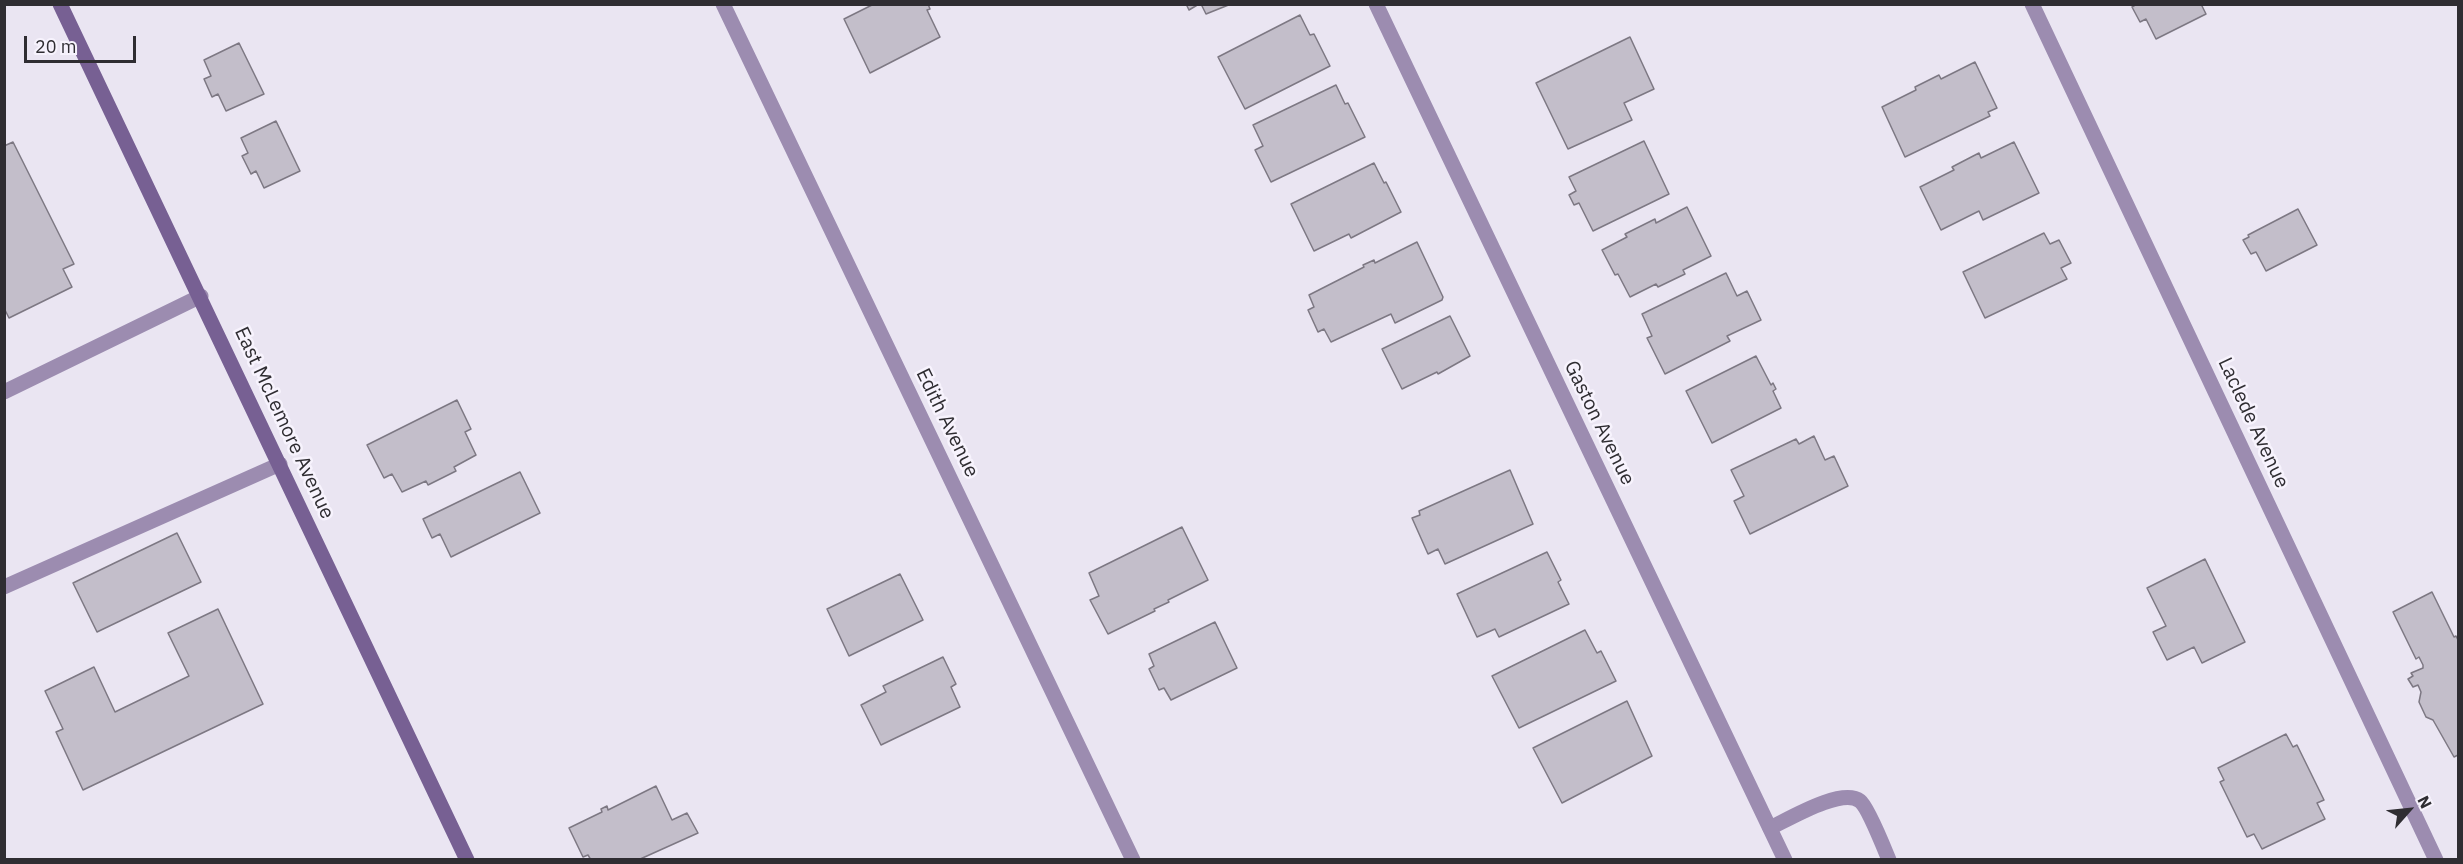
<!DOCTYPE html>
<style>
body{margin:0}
#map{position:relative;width:2463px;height:864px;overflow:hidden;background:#eae5f2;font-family:"IBM Plex Sans",sans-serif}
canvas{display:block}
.frame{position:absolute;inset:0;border:6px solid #2f2d32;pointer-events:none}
.north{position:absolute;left:2379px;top:780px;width:60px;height:60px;-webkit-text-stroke:4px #f7f3fd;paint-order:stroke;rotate:63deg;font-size:16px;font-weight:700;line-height:24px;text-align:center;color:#2f2d32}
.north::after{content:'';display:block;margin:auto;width:21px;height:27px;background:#2f2d32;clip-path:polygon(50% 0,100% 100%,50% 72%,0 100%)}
.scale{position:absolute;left:24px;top:36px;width:112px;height:27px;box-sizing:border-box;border:3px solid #2f2d32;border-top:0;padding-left:8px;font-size:18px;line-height:21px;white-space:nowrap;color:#2f2d32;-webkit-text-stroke:4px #f7f3fd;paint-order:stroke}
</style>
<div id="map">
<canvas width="2463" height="864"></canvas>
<div class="frame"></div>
<div class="north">N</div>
<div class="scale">20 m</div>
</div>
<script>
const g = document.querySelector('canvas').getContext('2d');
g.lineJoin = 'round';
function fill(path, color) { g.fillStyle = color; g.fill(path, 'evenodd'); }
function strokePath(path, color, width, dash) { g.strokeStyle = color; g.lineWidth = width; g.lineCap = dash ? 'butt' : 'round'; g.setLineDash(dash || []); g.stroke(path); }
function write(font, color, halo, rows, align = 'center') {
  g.font = font + ' "IBM Plex Sans",sans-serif'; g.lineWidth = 5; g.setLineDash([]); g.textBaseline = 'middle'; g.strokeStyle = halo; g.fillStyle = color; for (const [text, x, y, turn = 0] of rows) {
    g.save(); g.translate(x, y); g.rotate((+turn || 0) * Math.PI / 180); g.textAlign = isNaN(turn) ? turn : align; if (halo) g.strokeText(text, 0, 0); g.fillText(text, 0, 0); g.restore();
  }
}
const building = new Path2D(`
 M874,4H928L930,9L927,10L940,37L870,73L844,19Z
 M1186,4H1199L1189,10Z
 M1201,4H1231L1206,14Z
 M2137,4H2201L2206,14L2156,39L2146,19L2140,22L2132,7Z
 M1300,15L1310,35L1314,34L1330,66L1245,109L1218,57Z
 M1630,37L1654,89L1624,103L1632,120L1568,149L1536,83Z
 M239,43L264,94L226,111L218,94L212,97L204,79L211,76L204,60Z
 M1975,62L1997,108L1988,112L1990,116L1905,157L1882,107L1916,90L1915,87L1939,75L1941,79Z
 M1336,85L1345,104L1348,103L1365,137L1271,182L1255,150L1263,146L1253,125Z
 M276,121L300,171L264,188L256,171L251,174L242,156L248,153L241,138Z
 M1644,141L1669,194L1593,231L1579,203L1574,205L1569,195L1576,191L1569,177Z
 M13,142L74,264L63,269L72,287L9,318L4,308V146Z
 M2014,142L2039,193L1983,220L1979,211L1941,230L1920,187L1954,170L1952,167L1979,153L1981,158Z
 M1374,163L1384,183L1386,182L1401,212L1351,238L1349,234L1314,251L1291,204Z
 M1687,207L1711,256L1683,270L1685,274L1658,287L1656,284L1630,297L1618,274L1615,275L1602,250L1627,237L1625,234L1655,219L1656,223Z
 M2298,209L2317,245L2266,271L2256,252L2251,254L2243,240L2249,237L2248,235Z
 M2044,233L2050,244L2059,240L2071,263L2061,268L2067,279L1985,318L1963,272Z
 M1417,242L1443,297L1442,300L1395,323L1391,314L1331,342L1324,329L1318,332L1308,310L1314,307L1309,295L1364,267L1363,265L1374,260L1375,263Z
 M1726,273L1737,296L1747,291L1761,320L1727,336L1730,341L1665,374L1647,338L1652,336L1642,314Z
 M1450,316L1470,356L1438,374L1437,372L1402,389L1382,349Z
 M1756,356L1771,385L1773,383L1776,389L1773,391L1781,408L1712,443L1686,391Z
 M457,400L471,429L465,432L476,455L454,467L456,471L428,485L426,481L402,492L392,474L384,478L367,445Z
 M1814,436L1825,460L1834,456L1848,486L1750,534L1734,501L1744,496L1731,470L1796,439L1799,444Z
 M1510,470L1533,524L1445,564L1438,549L1428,554L1412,518L1420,515L1419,511Z
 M520,472L540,513L451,557L440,534L432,538L423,519Z
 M1182,527L1208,580L1168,600L1169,602L1154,609L1155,611L1108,634L1090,600L1099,596L1089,573Z
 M177,533L201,582L97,632L73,583Z
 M1547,552L1561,580L1558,582L1569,604L1499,637L1495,629L1477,637L1457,594Z
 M2205,559L2245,642L2202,663L2194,647L2167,660L2153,632L2166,626L2147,588Z
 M900,574L923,620L849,656L827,609Z
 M2432,592L2454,637L2456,636L2458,640V755L2454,757L2433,720L2426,717L2419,702L2421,692L2418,685L2413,687L2408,679L2413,676L2411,673L2423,668V665L2419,657L2416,659L2393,612Z
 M218,609L263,704L83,790L56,732L63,729L45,691L94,667L115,712L189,676L168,633Z
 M1215,622L1237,668L1171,700L1164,688L1159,690L1149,669L1154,666L1149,654Z
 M1585,630L1597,653L1601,651L1616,681L1519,728L1492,676Z
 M943,657L956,684L951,687L960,707L881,745L861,705L886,692L883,686Z
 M1627,701L1652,756L1562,803L1533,748Z
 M2286,734L2293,747L2297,745L2324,800L2317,803L2325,819L2262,849L2254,834L2247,837L2220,782L2224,780L2218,768Z
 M656,786L672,820L687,813L698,833L638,860H591L588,855L583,857L569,828L602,812L601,809L607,806L608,810Z`);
fill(building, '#c3beca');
strokePath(building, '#7d7883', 1.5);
strokePath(new Path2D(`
 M4,392L201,296
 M4,587L280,464
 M1770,828C1789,819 1842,787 1860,801C1868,807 1884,848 1889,860`), '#9c8cb0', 15);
strokePath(new Path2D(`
 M723,4L1133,860
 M1376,4L1785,860
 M2032,4L2436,860`), '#9c8cb0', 15);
strokePath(new Path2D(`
 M60,4L467,860`), '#776093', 15);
write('20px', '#2f2d32', '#f7f3fd', [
 ["East McLemore Avenue",284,423,65],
 ["Edith Avenue",947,423,64],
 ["Gaston Avenue",1599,423,64],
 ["Laclede Avenue",2253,423,65]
]);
</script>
